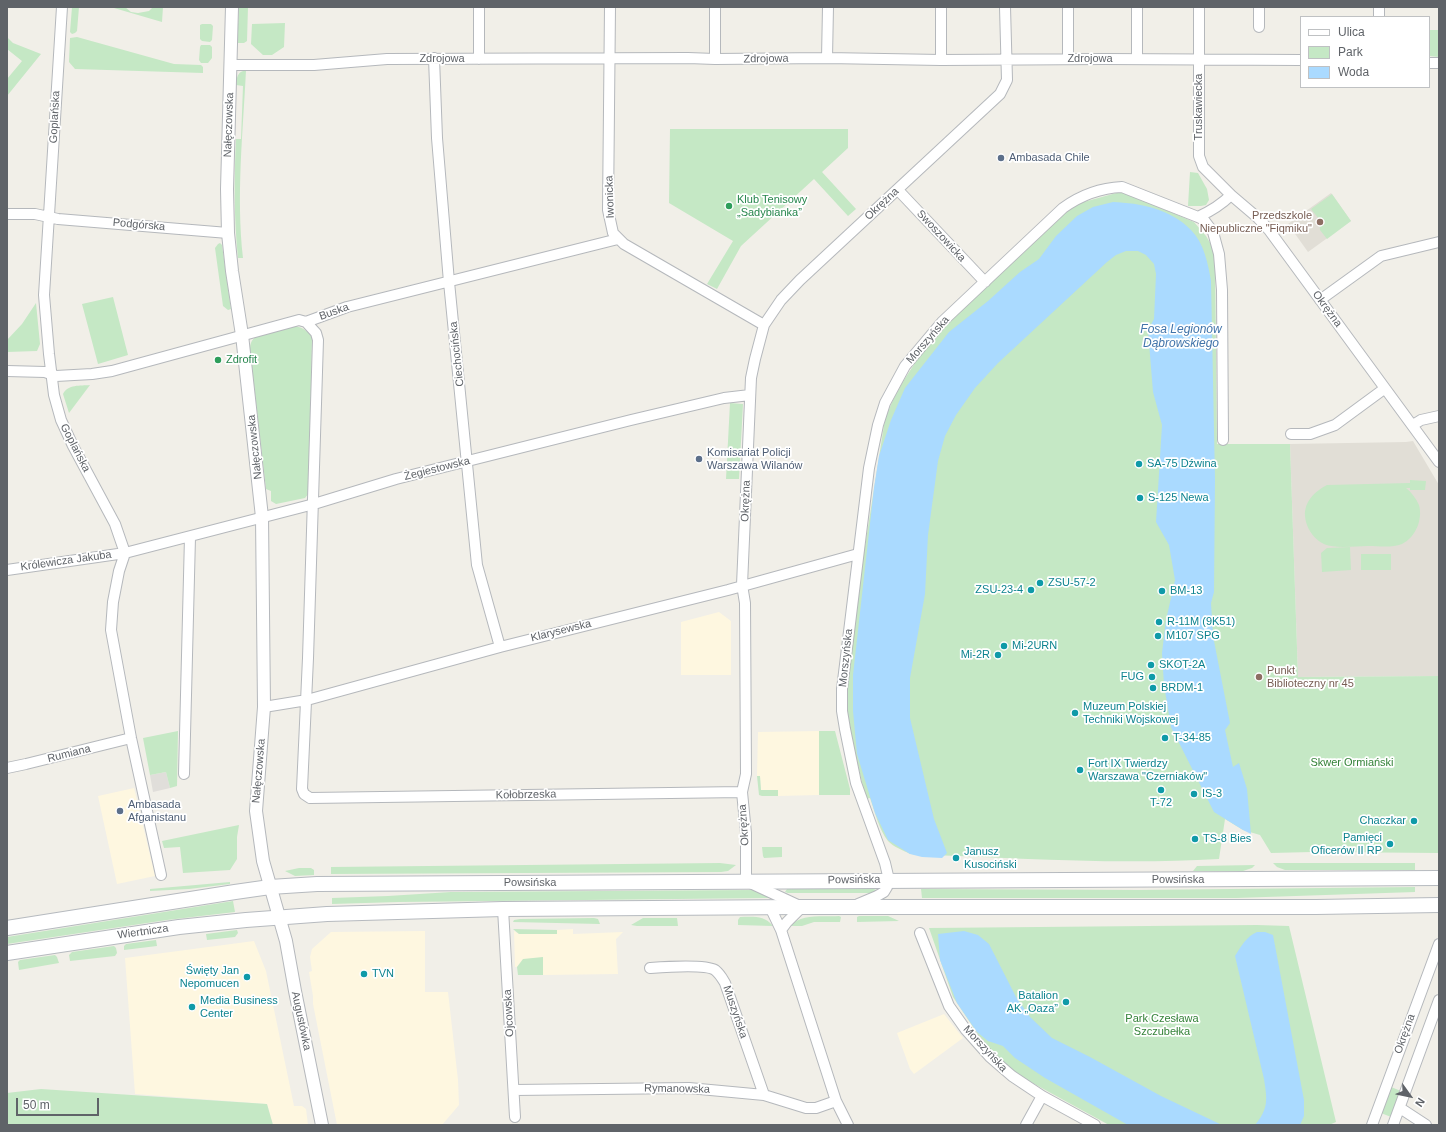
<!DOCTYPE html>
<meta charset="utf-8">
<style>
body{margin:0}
#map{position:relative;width:1446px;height:1132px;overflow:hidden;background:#f1efe8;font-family:Arial,sans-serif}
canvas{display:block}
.frame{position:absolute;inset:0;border:8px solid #5f6368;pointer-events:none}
.legend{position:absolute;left:1300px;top:16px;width:130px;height:72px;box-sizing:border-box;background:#fff;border:1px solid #bfc1c3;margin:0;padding:5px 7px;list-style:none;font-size:12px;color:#5f6368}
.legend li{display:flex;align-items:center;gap:8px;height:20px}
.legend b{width:20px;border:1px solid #bfc1c3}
.north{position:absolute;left:1390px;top:1076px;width:40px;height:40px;-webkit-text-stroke:3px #fff;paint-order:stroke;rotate:123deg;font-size:11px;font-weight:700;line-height:16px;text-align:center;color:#5f6368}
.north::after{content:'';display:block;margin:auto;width:14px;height:18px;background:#5f6368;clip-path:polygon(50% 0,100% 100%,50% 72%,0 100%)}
.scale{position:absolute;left:16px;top:1098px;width:83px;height:18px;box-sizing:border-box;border:2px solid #5f6368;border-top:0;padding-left:5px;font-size:12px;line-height:14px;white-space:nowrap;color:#5f6368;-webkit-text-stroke:3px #fff;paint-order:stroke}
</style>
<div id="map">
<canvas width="1446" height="1132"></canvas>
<div class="frame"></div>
<ul class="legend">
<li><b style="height:5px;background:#fff"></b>Ulica</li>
<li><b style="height:11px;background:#c5e8c5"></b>Park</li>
<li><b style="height:11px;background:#aadaff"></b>Woda</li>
</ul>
<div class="north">N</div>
<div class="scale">50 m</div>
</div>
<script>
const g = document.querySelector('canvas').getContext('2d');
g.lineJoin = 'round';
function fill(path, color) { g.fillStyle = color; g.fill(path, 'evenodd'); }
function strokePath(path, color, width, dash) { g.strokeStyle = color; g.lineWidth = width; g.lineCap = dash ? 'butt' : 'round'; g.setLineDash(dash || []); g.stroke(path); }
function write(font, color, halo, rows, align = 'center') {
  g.font = font + ' Arial,sans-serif'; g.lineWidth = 3.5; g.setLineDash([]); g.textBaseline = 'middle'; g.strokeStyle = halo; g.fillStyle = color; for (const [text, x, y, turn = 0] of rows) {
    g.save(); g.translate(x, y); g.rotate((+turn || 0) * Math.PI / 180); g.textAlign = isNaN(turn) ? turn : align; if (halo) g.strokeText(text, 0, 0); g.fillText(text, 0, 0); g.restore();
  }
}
fill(new Path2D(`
 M719,612L731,621V675H681V622Z
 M819,731V795L778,796V790H761L760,776H757L758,732Z
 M134,788L155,876L117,884L98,796Z
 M573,929V934L623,932L616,939L618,974L543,975V957L519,964L517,967H515L514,931L519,934H557V930Z
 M425,931V992H448L458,1080L459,1105L442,1125H337L313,1004V996L309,972L312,971L310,957L312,949L331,932Z
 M254,941L266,971L294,1106H302L306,1109L308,1125H273L267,1104L135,1094L125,958Z
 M944,1014L963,1038L914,1074L910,1069L897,1033Z`), '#fef7e0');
fill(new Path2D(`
 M166,772L170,788L153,792L150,775Z`), '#e0deda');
fill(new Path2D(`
 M1331,193L1351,221L1308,252L1288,224Z
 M1413,441L1439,485V676L1298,677L1290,444L1406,442Z`), '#e1ded6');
fill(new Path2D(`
 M72,7H79L77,31L75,33L72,34L70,32Z
 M114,7H125L131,12L138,13L149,11L153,7H163L162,22L114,8Z
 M239,7H248L247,41L244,43H237Z
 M285,23L284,47L272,55H263L251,44L252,24Z
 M202,24H211L213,26L212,40L210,42L202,41L200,39V25Z
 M1429,30H1439V57L1429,56Z
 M7,37L13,43L41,54L7,96V79L22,61L7,49Z
 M77,37L174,64L201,65L203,67V73L75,69L69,62L70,38Z
 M201,45H210L212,47V58L208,63H201L199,60L200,47Z
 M246,70C243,133 236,195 243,258H238C234,219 234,179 236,139H241L243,86L236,85C237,77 237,72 246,70Z
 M670,129H848V148L822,172L856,209L848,216L814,179L741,246L717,289L707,284L733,241L669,203Z
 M1190,172L1198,173L1207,189L1209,200L1206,205L1201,206H1188Z
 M1120,192L1128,194L1194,222L1206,236L1212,246L1215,257L1217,444H1290L1298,677L1439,676V853L1323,852L1322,845L1314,846L1312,852L1271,853L1260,835L1243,830L1225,819L1219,859C1116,865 1013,858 910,854C903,850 893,847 888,841C879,830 875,812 870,798L866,799L850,732L846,705V686L857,597L885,419L893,400L904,380L922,352L944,327L1062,215L1080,203Z
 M1332,194L1351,221L1327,239L1320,230L1319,219L1311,209Z
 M220,243L222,245L231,309L228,310L223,306L215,248L218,244Z
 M113,297L128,355L98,364L82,304Z
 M36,303L40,344L37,351L7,352V340L22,324Z
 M295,326C303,328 307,330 312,337L309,493L305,498L276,504L271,501V491L266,489L250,350C250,344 251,340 257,336Z
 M90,385L69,413L63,394C68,384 80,386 90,385Z
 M730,403L743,404L739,479H726Z
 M1410,480L1426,481L1425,490H1410V488H1406C1411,492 1416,498 1419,505C1423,519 1416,537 1402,544C1392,548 1379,546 1368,546C1357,546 1343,548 1331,546C1317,544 1306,530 1305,516C1304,502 1315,491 1327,485L1410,483Z
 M1350,547L1351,570L1322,572L1321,553L1327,548Z
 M1361,554H1391V570H1361Z
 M178,731L177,786L170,788L166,772L150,775L143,738Z
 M819,731H835L850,789V795H819Z
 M757,776H760L761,790H778V796H762L759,795Z
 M239,825L237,837V859L230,870L183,873L180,847L164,848L162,841Z
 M762,847H782V857L764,858L763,856Z
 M720,863L736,865L728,871L721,872L331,874V867Z
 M1273,863H1415V870H1285L1277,867Z
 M1255,865L1252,868L1243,871H1193L1197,866Z
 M299,868H311L314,870V875L295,876L285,871Z
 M230,882V884L189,889L150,891V889Z
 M1415,887V892L1236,898H922L921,889L1139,890Z
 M787,889H874L876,890L873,893H788L785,892Z
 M754,890L770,898L399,902L332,904V898L388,896L451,892Z
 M233,901L235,912L167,920L7,944V937Z
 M839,916L841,917L840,922H814L802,926H791C800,913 825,917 839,916Z
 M859,916H888L899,921L857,922V917Z
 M740,917C753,917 764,915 773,926L738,925V920Z
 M594,918L598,919L600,924L513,922L514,920L520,919Z
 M643,918H677L678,926H637L631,925Z
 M1257,925L1289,926L1336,1122L1329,1125H1109L1018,1075L989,1051L953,997L929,928Z
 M513,929L557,930V934H519Z
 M237,930L238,933L235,937L207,940L206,934Z
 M156,940L157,946L124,950V946L126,944Z
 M114,946L116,948L117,953L115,956L70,961L69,955L72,952Z
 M55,955L57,957L59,963L19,970L18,962L20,960Z
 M543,957V975H518L517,967L523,959Z
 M1391,1087L1401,1091L1391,1117L1381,1113Z
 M41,1089L267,1104L273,1125H7V1093Z`), '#c5e8c5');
fill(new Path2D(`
 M1113,202C1140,203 1171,209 1191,230C1204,243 1208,264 1211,281L1215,479L1214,592L1211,603L1213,636L1230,723L1225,730L1233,767L1239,763L1247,789L1251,834L1243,830L1214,812L1171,727L1164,685L1162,653L1166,620L1175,580L1169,545L1156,522L1162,425L1153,392L1148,330L1154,319L1156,274L1154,264L1146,255L1138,251H1126L1116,255L1107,262L998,363L975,388L956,415L945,436L938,461L928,535L925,594L910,678V718L934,819L947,853L942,858L922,857L910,854L888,840L875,813L857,754L853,711V675L874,488L879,456L891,420L905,388L949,332L988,301L1020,272L1039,259L1056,236L1077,216L1093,207Z
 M964,931L978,935L989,944L1016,997L1030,1017L1052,1038L1090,1057L1161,1096L1222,1125H1128L1045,1078L1015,1058L1003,1046L988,1041L977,1032L957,1003L940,960L938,934Z
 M1257,932H1265L1273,935L1304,1100V1116L1300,1125H1255C1269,1108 1267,1099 1264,1079L1235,956C1242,945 1246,937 1257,932Z`), '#aadaff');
const minor = new Path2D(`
 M62,7L44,295L49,354L54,395L61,420L73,446L115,524L125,553L119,571L113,602L111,630L131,738L161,875
 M610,7L608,210L613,233L624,244L764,325
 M941,7V60
 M1199,7V156L1203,167L1231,195L1258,218L1269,230L1439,462
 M1379,7V17
 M1259,27V7
 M434,58L437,138L449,282L477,565L500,647
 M827,58L828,7
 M479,59V7
 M715,59V7
 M1068,59V7
 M1137,59V7
 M1429,63H1439
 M231,65H314L387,59L688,58L715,59L827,58L941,60L1104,59L1301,60
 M898,190L985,282
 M7,214H35L58,219L228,233
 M1198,217C1211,211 1221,205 1231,195
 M1320,300L1381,256L1439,242
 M306,322L316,333L318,340L308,658L302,789L304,794L310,798L742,792
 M7,371L45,372L56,376L92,374L112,371L299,320L306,322L347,307L618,239
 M1413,425L1421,420L1439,416
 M1291,434H1310L1335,425L1384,389
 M7,570L125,553L314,504L396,479L631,420L724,398L750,395
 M264,707L307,700L500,647L728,590L858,554
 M7,768L26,764L131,738
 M184,774L190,537
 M858,904L877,896L884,892L887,887L889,880L885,863L856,783L845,729L842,711V689L869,468L878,425L885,403L905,366L942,322L1063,208C1081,195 1100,188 1122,187L1198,217L1204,220L1213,232L1219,254L1222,290L1223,440
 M770,907L781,930L836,1101L848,1125
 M503,909L515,1117
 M781,930L787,922L802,907L746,881V833L742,792L746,774L745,603L742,585L751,378L755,359L764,325L781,300L800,280L1000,94L1007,80L1005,7
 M920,933L949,1006L966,1030L990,1057L1012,1076L1042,1096L1095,1125
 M650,968C664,967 705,964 715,970C720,974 722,978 725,983L764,1095
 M514,1090L689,1088L764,1095L806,1108H816L836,1101
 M1400,1108L1426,1125
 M1026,1125L1042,1096
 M1372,1125L1439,944
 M1393,1125L1439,1000`);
const tertiary = new Path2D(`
 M232,7L227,189L228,233L232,271L242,335L262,517L264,707L256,811L263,861L286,941L295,991L322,1125`);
const secondary = new Path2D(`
 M7,928L235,892L270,887L317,884L1439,878
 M7,953L179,927L246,920L327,914L503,909L802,907H1316L1439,905`);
strokePath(minor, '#b5b8bc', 12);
strokePath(tertiary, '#b5b8bc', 14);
strokePath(secondary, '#b6babf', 16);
strokePath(minor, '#fff', 10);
strokePath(tertiary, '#fff', 12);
strokePath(secondary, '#fff', 14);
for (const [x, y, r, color] of [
 [1001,158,4,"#5c6f8a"],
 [729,206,4,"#2e9e5b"],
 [1320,222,4,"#8d6e63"],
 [218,360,4,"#2e9e5b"],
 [699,459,4,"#5c6f8a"],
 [1139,464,4,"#0f9aa8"],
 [1140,498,4,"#0f9aa8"],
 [1040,583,4,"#0f9aa8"],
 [1031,590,4,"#0f9aa8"],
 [1162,591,4,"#0f9aa8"],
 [1159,622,4,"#0f9aa8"],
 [1158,636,4,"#0f9aa8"],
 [1004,646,4,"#0f9aa8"],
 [998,655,4,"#0f9aa8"],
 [1151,665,4,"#0f9aa8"],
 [1152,677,4,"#0f9aa8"],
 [1259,677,4,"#8d6e63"],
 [1153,688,4,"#0f9aa8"],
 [1075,713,4,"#0f9aa8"],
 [1165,738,4,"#0f9aa8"],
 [1080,770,4,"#0f9aa8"],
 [1161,790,4,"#0f9aa8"],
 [1194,794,4,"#0f9aa8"],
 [120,811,4,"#5c6f8a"],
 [1414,821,4,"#0f9aa8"],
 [1195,839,4,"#0f9aa8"],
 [1390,844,4,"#0f9aa8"],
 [956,858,4,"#0f9aa8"],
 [364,974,4,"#0f9aa8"],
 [247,977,4,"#0f9aa8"],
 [1066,1002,4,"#0f9aa8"],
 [192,1007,4,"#0f9aa8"]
]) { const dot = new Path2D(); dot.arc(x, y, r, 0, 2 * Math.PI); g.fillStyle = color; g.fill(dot); strokePath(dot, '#fff', 1.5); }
write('11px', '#5f6368', '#fff', [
 ["Zdrojowa",442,59],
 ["Zdrojowa",766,59,-1],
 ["Zdrojowa",1090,59],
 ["Truskawiecka",1199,107,-90],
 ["Goplańska",55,117,-87],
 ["Nałęczowska",229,125,-88],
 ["Iwonicka",610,197,-92],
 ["Okrężna",882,204,-43],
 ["Podgórska",139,225,5],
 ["Swoszowicka",941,236,47],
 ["Okrężna",1327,309,54],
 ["Buska",334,312,-20],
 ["Morszyńska",928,340,-49],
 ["Ciechocińska",457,354,-96],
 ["Nałęczowska",255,447,-96],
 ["Goplańska",75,448,63],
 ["Żegiestowska",437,469,-14],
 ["Okrężna",746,501,-88],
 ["Królewicza Jakuba",66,561,-8],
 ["Klarysewska",561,631,-14],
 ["Morszyńska",846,658,-84],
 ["Rumiana",69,754,-14],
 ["Nałęczowska",259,771,-85],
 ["Kołobrzeska",526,795,-1],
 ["Okrężna",744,825,-94],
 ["Powsińska",854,880,-1],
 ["Powsińska",1178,880],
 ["Powsińska",530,883],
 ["Wiertnicza",143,932,-8],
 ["Muszyńska",735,1012,71],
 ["Ojcowska",509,1013,-93],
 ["Augustówka",301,1021,78],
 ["Okrężna",1405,1034,-70],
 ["Morszyńska",985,1049,47],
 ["Rymanowska",677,1089,1]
]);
write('11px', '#4e5e75', '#fff', [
 ["Ambasada Chile",1009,158],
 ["Komisariat Policji",707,453],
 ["Warszawa Wilanów",707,466],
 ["Ambasada",128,805],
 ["Afganistanu",128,818]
], 'left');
write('11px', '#27864d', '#fff', [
 ["Klub Tenisowy",737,200],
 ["„Sadybianka”",737,213],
 ["Zdrofit",226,360]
], 'left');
write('11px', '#785e54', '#fff', [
 ["Przedszkole",1312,216],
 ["Niepubliczne \"Fiqmiku\"",1312,229],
 ["Punkt",1267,671,"left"],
 ["Biblioteczny nr 45",1267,684,"left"]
], 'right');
write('11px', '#0d838f', '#fff', [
 ["SA-75 Dźwina",1147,464],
 ["S-125 Newa",1148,498],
 ["ZSU-57-2",1048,583],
 ["ZSU-23-4",1023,590,"right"],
 ["BM-13",1170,591],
 ["R-11M (9K51)",1167,622],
 ["M107 SPG",1166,636],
 ["Mi-2URN",1012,646],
 ["Mi-2R",990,655,"right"],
 ["SKOT-2A",1159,665],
 ["FUG",1144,677,"right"],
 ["BRDM-1",1161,688],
 ["Muzeum Polskiej",1083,707],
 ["Techniki Wojskowej",1083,720],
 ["T-34-85",1173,738],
 ["Fort IX Twierdzy",1088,764],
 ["Warszawa \"Czerniaków\"",1088,777],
 ["IS-3",1202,794],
 ["T-72",1161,803,"center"],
 ["Chaczkar",1406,821,"right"],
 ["Pamięci",1382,838,"right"],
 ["Oficerów II RP",1382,851,"right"],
 ["TS-8 Bies",1203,839],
 ["Janusz",964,852],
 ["Kusociński",964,865],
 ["Święty Jan",239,971,"right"],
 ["Nepomucen",239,984,"right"],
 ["TVN",372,974],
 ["Batalion",1058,996,"right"],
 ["AK „Oaza”",1058,1009,"right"],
 ["Media Business",200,1001],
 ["Center",200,1014]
], 'left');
write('11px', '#348238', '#fff', [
 ["Skwer Ormiański",1352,763],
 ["Park Czesława",1162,1019],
 ["Szczubełka",1162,1032]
]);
write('italic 12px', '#4174aa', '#fff', [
 ["Fosa Legionów",1181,330],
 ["Dąbrowskiego",1181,344]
]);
</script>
